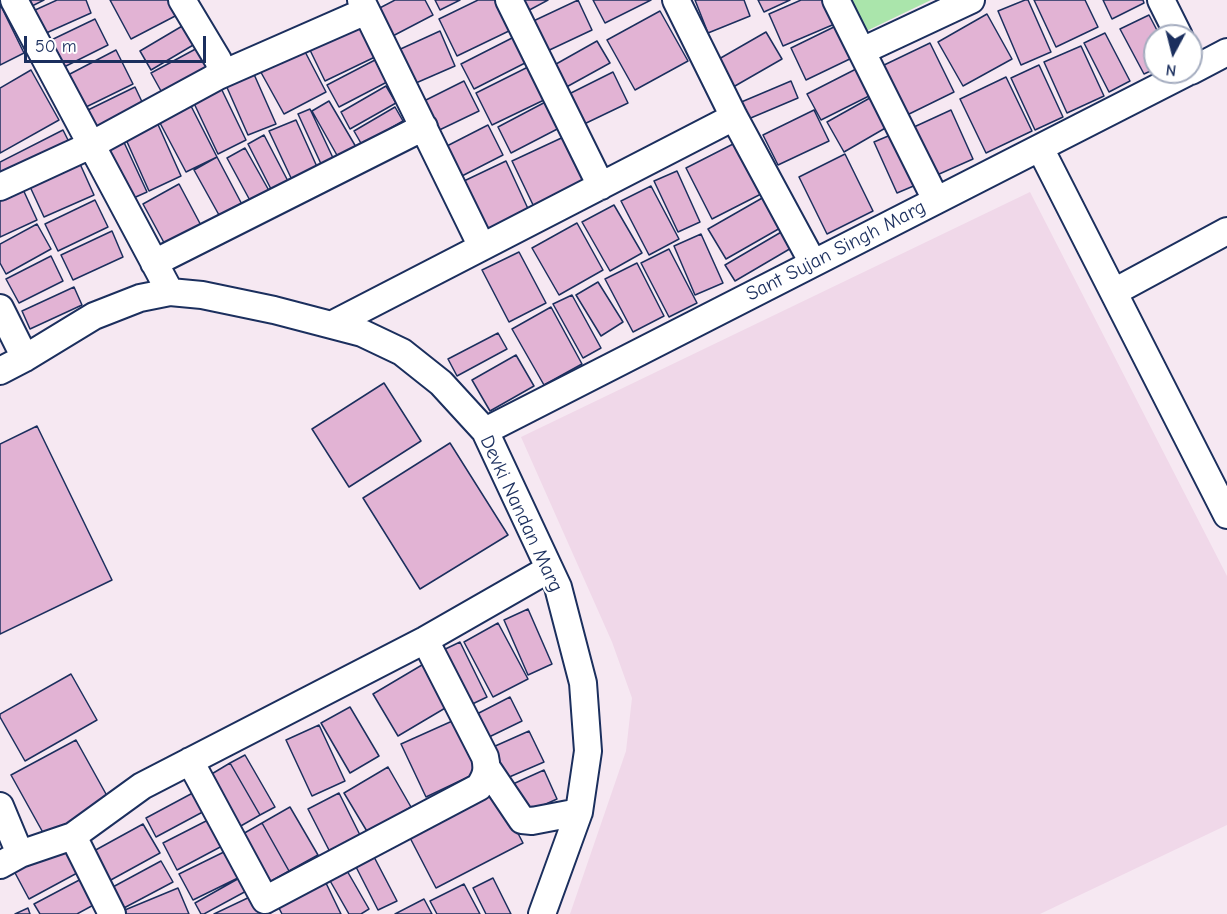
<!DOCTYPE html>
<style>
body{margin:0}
#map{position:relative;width:1227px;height:914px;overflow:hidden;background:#f6e8f2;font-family:"Comic Neue",sans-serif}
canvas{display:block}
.north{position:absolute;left:1143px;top:24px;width:60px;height:60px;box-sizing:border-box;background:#fff;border:2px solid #a4acbf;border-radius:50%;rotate:187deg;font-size:16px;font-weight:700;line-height:24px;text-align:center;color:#1b2f5e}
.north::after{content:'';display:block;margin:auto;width:21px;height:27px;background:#1b2f5e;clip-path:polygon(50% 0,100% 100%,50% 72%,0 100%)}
.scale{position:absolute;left:24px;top:36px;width:182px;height:27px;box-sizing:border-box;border:3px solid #1b2f5e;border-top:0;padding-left:8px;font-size:18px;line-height:21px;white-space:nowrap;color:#1b2f5e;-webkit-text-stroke:4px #fff;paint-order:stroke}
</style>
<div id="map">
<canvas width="1227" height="914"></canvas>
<div class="north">N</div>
<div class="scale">50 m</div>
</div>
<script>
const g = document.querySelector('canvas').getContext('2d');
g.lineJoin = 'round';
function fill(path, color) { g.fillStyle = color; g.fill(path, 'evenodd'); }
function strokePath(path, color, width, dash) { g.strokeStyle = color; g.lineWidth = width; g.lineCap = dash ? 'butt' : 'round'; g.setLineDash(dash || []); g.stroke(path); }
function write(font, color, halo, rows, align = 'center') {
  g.font = font + ' "Comic Neue",sans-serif'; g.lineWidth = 4.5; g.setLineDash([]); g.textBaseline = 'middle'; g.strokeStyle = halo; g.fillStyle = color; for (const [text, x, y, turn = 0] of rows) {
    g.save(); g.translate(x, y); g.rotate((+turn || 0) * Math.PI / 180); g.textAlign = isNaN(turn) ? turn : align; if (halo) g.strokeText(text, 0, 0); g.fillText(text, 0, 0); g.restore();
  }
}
fill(new Path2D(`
 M1030,192L1227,576V825L1040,914H570L626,751L632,698L612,642L521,437Z`), '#f0d8e9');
fill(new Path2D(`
 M837,0H931L856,36Z`), '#aae5ab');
const building = new Path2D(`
 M24,0H44L28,8Z
 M57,0H86L91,13L44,34L33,11Z
 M110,0H174L181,13L131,39Z
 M395,0H425L433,15L387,39L372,12Z
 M435,0H460L440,10Z
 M478,0H496L511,30L457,56L439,19Z
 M515,0H548L522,14Z
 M578,0L592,30L541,54L527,24Z
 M593,0H651L605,23Z
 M695,0H744L750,16L708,33Z
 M758,0H790L764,12Z
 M801,0H827L837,23L783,46L769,14Z
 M1025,0H1028L1051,52L1021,65L998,11Z
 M1034,0H1085L1098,27L1056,47Z
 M1103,0H1143L1144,3L1112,19Z
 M0,4L24,53L0,65Z
 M660,11L688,61L635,90L607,40Z
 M987,14L1012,59L963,86L938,42Z
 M1149,15L1160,36H1155V69L1144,74L1120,29Z
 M95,19L108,45L58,70L45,43Z
 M361,21L377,56L325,81L308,46Z
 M189,22L200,41L151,70L140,51Z
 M840,24L856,56L806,80L791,48Z
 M440,31L455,66L409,86L394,52Z
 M766,32L782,59L728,90L712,63Z
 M1105,33L1130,81L1109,92L1084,43Z
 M514,37L527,62L474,89L461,64Z
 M597,41L610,63L561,90L549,68Z
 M930,43L954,92L903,117L880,67Z
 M301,44L326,92L284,114L258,67Z
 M203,45L217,72L166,100L151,73Z
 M1081,46L1104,96L1067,113L1044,62Z
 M116,50L133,84L84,108L68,75Z
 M375,60L387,82L339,107L327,85Z
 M1039,65L1063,117L1035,130L1011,78Z
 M528,67L544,100L492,125L476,93Z
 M858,68L871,95L821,120L807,94Z
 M31,70L59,120L0,153V88Z
 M253,72L276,124L248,135L225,83Z
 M613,72L628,103L580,126L565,96Z
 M1006,77L1032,131L986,153L960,99Z
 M464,81L479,111L431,134L416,105Z
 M791,81L798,98L746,120L739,103Z
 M219,84L246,140L218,154L191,97Z
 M386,86L396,103L350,129L341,112Z
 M135,87L144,106L97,129L88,110Z
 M877,94L894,123L844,152L827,122Z
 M553,98L567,124L511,153L498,127Z
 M329,101L356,147L338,157L312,111Z
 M191,106L217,157L186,172L160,123Z
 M395,107L403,121L362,145L354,131Z
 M310,109L334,160L322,166L298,114Z
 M814,110L829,141L778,165L763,135Z
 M951,110L973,159L937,175L914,127Z
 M156,120L181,176L149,191L124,135Z
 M296,120L318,169L292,180L269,131Z
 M488,125L503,155L460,177L445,147Z
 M63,130L72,148L0,185V162Z
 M900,131L923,182L897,193L874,142Z
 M570,134L592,182L535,209L512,161Z
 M264,135L290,185L273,193L248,144Z
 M122,138L147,192L129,200L104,146Z
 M737,142L763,193L712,219L686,168Z
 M245,148L272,196L253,206L227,158Z
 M845,154L873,211L827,234L799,177Z
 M76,155L94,195L44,217L26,178Z
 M217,157L246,212L224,224L194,170Z
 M506,161L530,213L488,233L464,181Z
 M677,171L700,222L678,232L654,181Z
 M179,184L204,231L168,250L143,204Z
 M21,185L37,220L0,237V194Z
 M651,186L679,239L649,255L621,201Z
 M764,197L782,227L726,259L708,229Z
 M95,200L108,227L58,251L45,224Z
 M614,205L642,253L610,271L582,222Z
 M577,223L603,270L559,295L532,248Z
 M37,224L51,249L6,274L0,263V244Z
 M112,231L123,257L73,280L61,255Z
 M783,231L793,247L735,281L725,265Z
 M701,234L723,283L695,295L674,246Z
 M669,249L697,303L669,317L641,263Z
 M519,252L546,303L509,322L482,270Z
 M51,256L63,281L19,303L6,279Z
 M637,263L664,316L633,332L605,279Z
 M598,282L623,322L601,336L576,295Z
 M74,287L82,305L30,329L22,311Z
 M572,295L601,348L583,358L553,304Z
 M551,307L582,364L544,385L512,329Z
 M498,333L507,349L457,376L448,359Z
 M516,355L534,386L490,411L472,380Z
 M384,383L421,441L349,487L312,429Z
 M37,426L112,580L0,634V444Z
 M450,443L508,535L420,589L363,498Z
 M528,609L552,664L528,675L504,620Z
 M498,623L528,679L493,697L464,642Z
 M460,642L487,697L464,708L437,653Z
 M427,662L452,704L398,736L373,694Z
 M71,674L97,720L25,761L0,717V714Z
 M510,697L522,721L487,738L475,715Z
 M350,707L379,756L350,773L321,723Z
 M459,718L483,770L426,797L401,744Z
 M319,725L345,781L312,796L286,740Z
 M529,731L544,762L507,778L493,747Z
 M76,740L111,803L46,838L11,775Z
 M245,755L275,807L260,815L230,763Z
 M230,763L260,815L239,827L210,775Z
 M388,767L411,807L368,833L344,793Z
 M544,770L557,799L526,813L513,784Z
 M494,787L523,843L436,888L407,832Z
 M202,788L212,807L156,837L146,818Z
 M339,793L362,839L331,854L308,809Z
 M290,807L318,855L289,871L262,823Z
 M210,819L224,845L177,870L163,843Z
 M262,823L289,871L268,883L241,835Z
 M143,824L160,853L109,881L92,852Z
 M64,844L79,872L29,899L14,871Z
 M230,849L244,875L193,900L179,874Z
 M372,853L397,901L378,910L354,863Z
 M161,861L173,882L122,909L111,888Z
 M346,869L369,909L361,914H349L329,879Z
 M243,876L250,889L204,914H201L195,903Z
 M85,877L99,902L77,914H40L34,904Z
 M493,878L511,914H486L473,888Z
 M325,881L341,914H282L277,904Z
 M464,884L480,914H437L430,901Z
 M178,888L189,914H121L120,912Z
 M254,895L263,914H214Z
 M424,899L432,914H395Z
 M28,908L30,914H15Z`);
fill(building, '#e2b3d4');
strokePath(building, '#1b2f5e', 1.5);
const street = new Path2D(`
 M14,0L170,292
 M361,0L482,247
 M509,0L601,186
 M676,0L734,117L813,263
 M836,0L936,200
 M1161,0L1179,36
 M862,51L971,0
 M1191,71L1227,52
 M218,76L366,11
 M1040,148L1227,515
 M0,187L91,145L218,76L220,65L218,60L182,0
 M154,263L424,127
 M1114,292L1227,231
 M0,308L25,358
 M333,324L734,117
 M0,371L25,358L94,316L140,298L170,292L202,295L274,310L362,333L402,352L441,383L485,431L558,587L583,683L588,751L579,812L542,914
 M485,431L1188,72
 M190,761L265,900L479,787C486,776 488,770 485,757L425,640
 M487,768L522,820L532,821L579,812
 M0,806L20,854
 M73,836L112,914
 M0,865L20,854L73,836L142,786L425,640L549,569`);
strokePath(street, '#1b2f5e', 30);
strokePath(street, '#fff', 26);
write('20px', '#1b2f5e', '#fff', [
 ["Sant Sujan Singh Marg",836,251,-27],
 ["Devki Nandan Marg",521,514,65]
]);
</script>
